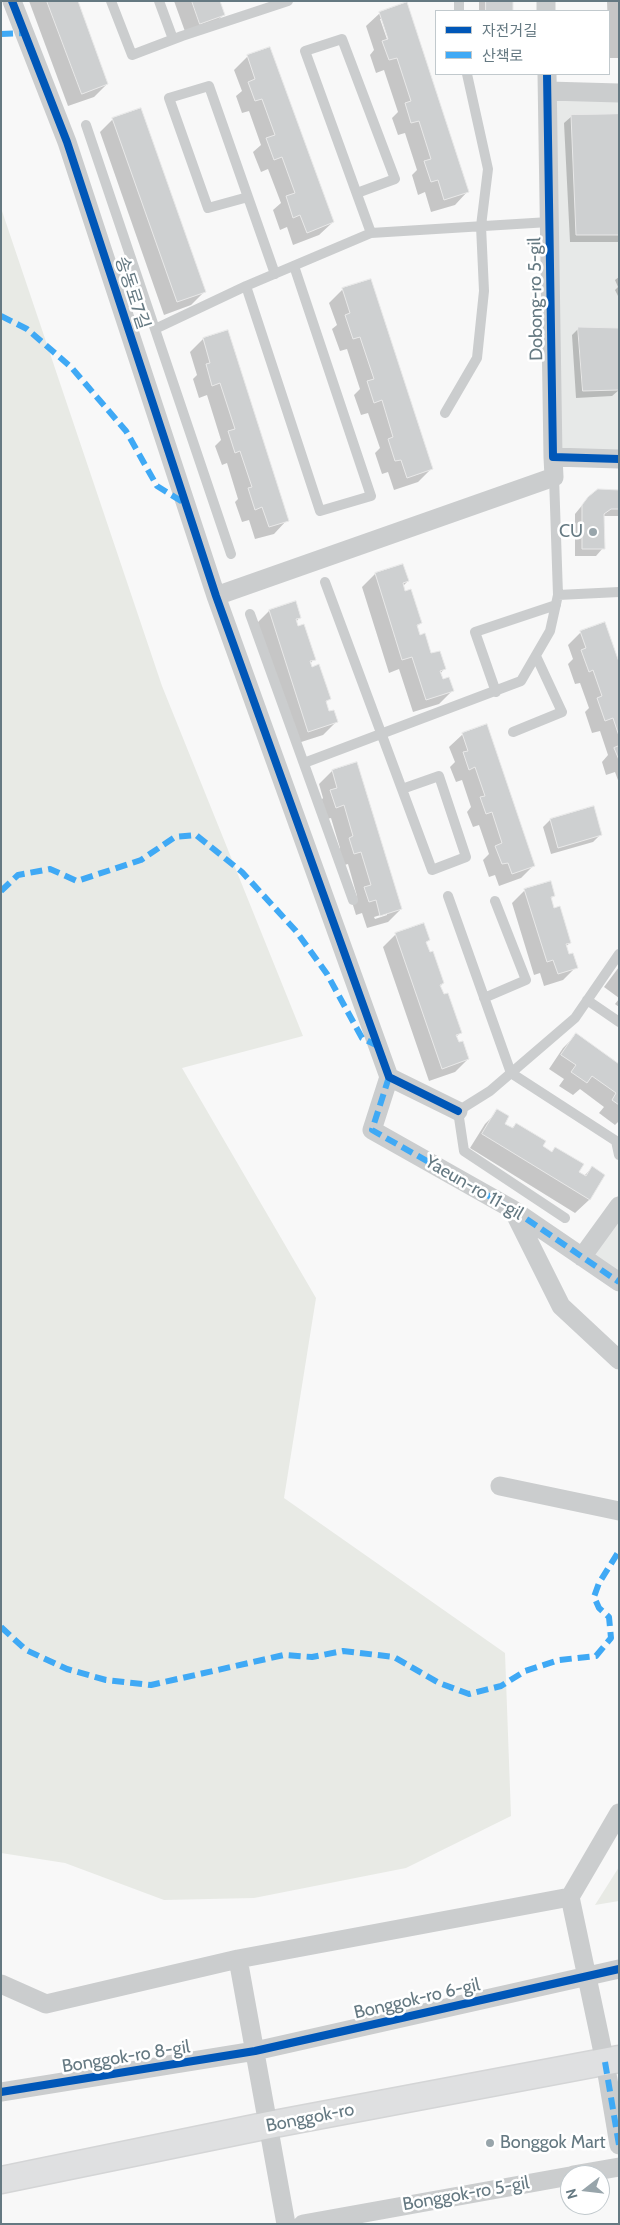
<!DOCTYPE html>
<meta charset="utf-8">
<style>
body{margin:0}
#map{position:relative;width:620px;height:2225px;overflow:hidden;background:#f8f8f8;font-family:Cabin,"Noto Sans KR",sans-serif}
canvas{display:block}
.frame{position:absolute;inset:0;border:2px solid #657982;pointer-events:none}
.legend{position:absolute;left:435px;top:10px;width:175px;height:65px;box-sizing:border-box;background:#fff;border:1px solid #c1c9cd;margin:0;padding:6px 9px;list-style:none;font-size:15px;color:#657982}
.legend li{display:flex;align-items:center;gap:10px;height:25px}
.legend b{width:25px;border:1px solid #c1c9cd}
.north{position:absolute;left:560px;top:2165px;width:50px;height:50px;box-sizing:border-box;background:#fff;border:1px solid #c1c9cd;border-radius:50%;rotate:254deg;font-size:14px;font-weight:700;line-height:20px;text-align:center;color:#657982}
.north::after{content:'';display:block;margin:auto;width:18px;height:22px;background:#98a5ab;clip-path:polygon(50% 0,100% 100%,50% 72%,0 100%)}
</style>
<div id="map">
<canvas width="620" height="2225"></canvas>
<div class="frame"></div>
<ul class="legend">
<li><b style="height:6px;background:#0057b8"></b>자전거길</li>
<li><b style="height:6px;background:#3fa9f5"></b>산책로</li>
</ul>
<div class="north">N</div>
</div>
<script>
const g = document.querySelector('canvas').getContext('2d');
g.lineJoin = 'round';
function fill(path, color) { g.fillStyle = color; g.fill(path, 'evenodd'); }
function strokePath(path, color, width, dash) { g.strokeStyle = color; g.lineWidth = width; g.lineCap = dash ? 'butt' : 'round'; g.setLineDash(dash || []); g.stroke(path); }
function write(font, color, halo, rows, align = 'center') {
  g.font = font + ' Cabin,"Noto Sans KR",sans-serif'; g.lineWidth = 5; g.setLineDash([]); g.textBaseline = 'middle'; g.strokeStyle = halo; g.fillStyle = color; for (const [text, x, y, turn = 0] of rows) {
    g.save(); g.translate(x, y); g.rotate((+turn || 0) * Math.PI / 180); g.textAlign = isNaN(turn) ? turn : align; if (halo) g.strokeText(text, 0, 0); g.fillText(text, 0, 0); g.restore();
  }
}
fill(new Path2D(`
 M548,91L619,93V459L553,457Z
 M619,1206V1282L582,1257Z`), '#e7e9e8');
fill(new Path2D(`
 M1,208L162,686L303,1036L182,1068L316,1298L284,1498L505,1653L511,1816L406,1868L254,1898L164,1900L65,1863L1,1853Z
 M619,1867V1901L595,1905Z`), '#e8eae5');
fill(new Path2D(`
 M29,1H76L107,84L94,97L68,106Z
 M174,1H218L223,15L210,28L187,37Z
 M479,1H512V11H479Z
 M607,1H619V58H609Z
 M407,4L468,191L455,205L431,212L425,192L418,195L412,175L417,170L405,133L398,135L392,118L398,112L384,70L376,73L370,55L374,50L366,26L380,13ZM380,19H383L391,44L389,45Z
 M270,49L333,222L319,235L293,245L287,227L280,230L273,210L281,203L268,169L261,172L253,152L261,145L249,111L242,113L236,96L242,91L234,70L247,57Z
 M572,116H619V242H570L564,123Z
 M113,119L204,292L191,305L164,315L100,132Z
 M619,277V298L615,290L618,287L615,280Z
 M370,281L431,469L418,482L394,490L388,472L382,474L375,453L380,448L368,413L361,415L354,395L360,389L347,349L340,351L332,329L337,325L329,303L342,290Z
 M579,328L619,390L612,396L576,398L572,335Z
 M203,339L287,520L274,534L255,539L249,520L242,522L235,502L238,499L227,463L222,465L215,446L221,440L207,395L199,398L193,379L197,375L190,352Z
 M619,491V516H603V548L596,556H575V514L588,498Z
 M403,565L408,581L403,586L421,623L416,627L419,636L430,655L444,669L440,674L442,680L452,691L439,704L413,712L399,669L389,673L362,587L375,574Z
 M269,611L300,617L296,622L314,659L310,664L329,699L325,703L328,713L336,722L323,735L295,744L256,624Z
 M581,632L619,666V783L615,772L606,775L602,762L608,755L600,731L592,733L585,712L589,708L580,683L575,684L568,664L573,659L568,645Z
 M463,734L534,865L521,878L499,886L495,875L489,877L483,860L489,854L479,825L473,827L467,812L471,807L462,780L456,782L450,767L455,762L449,747Z
 M332,771L401,909L388,922L367,928L362,913L356,915L352,902L357,896L348,864L341,866L336,852L340,848L331,818L323,820L318,804L323,798L319,784ZM387,913V915L375,919L374,917Z
 M593,807L600,835L593,842L551,854L543,827L550,820Z
 M525,890L554,896L550,899L553,909L570,943L565,947L568,956L576,967L563,980L544,986L540,973L534,975L512,903Z
 M396,934L428,940L425,943L443,983L440,987L460,1033L456,1037L468,1059L455,1072L429,1081L383,947Z
 M619,967V998L604,987Z
 M619,999V1007L615,1004Z
 M576,1035L619,1065V1121L615,1125L599,1113L604,1107L580,1089L573,1095L559,1086L564,1079L549,1069L563,1048Z
 M498,1111L503,1124L511,1129L516,1124L551,1153L555,1148L577,1172L584,1176L592,1168L604,1175L589,1200L575,1213L470,1148L485,1124Z`), '#0003');
const building = new Path2D(`
 M47,1H78L108,84L82,94Z
 M192,1H220L225,15L200,24Z
 M486,1H513V11H486Z
 M407,2L469,192L444,200L438,180L431,182L424,161L431,159L419,121L411,123L405,103L411,101L397,58L389,60L382,41L388,39L379,12Z
 M270,47L334,222L307,233L300,215L293,218L286,196L295,193L282,157L274,160L266,138L275,135L262,99L255,101L248,82L255,79L247,55Z
 M141,108L206,292L177,302L112,118Z
 M619,114V235H576L571,115Z
 M371,279L433,469L407,478L401,460L395,461L388,439L393,437L382,400L374,403L367,381L374,379L360,337L353,339L345,315L350,313L342,288Z
 M578,327L619,328V390L583,391Z
 M228,330L289,521L269,527L262,507L255,510L248,488L252,487L240,451L235,453L228,431L235,429L220,383L212,386L206,364L210,363L203,338Z
 M598,489L619,490V509H611L604,514L605,549H582V505L588,497Z
 M403,564L409,581L403,583L405,591L411,589L422,623L417,625L420,635L425,633L431,653L440,651L446,669L440,671L443,679L449,677L454,691L426,700L412,657L402,660L375,573Z
 M296,601L301,618L296,619L298,626L304,624L316,660L310,661L312,667L319,664L331,699L326,701L329,711L334,710L338,722L308,732L269,610Z
 M605,622L619,662V736L613,718L605,721L597,698L602,696L593,670L589,672L581,650L586,648L580,631Z
 M487,724L535,866L512,874L508,863L502,864L495,846L502,843L492,812L486,814L480,797L485,796L475,767L469,770L463,752L468,751L462,733Z
 M619,746V760L614,748Z
 M357,762L402,909L380,916L376,900L369,902L364,887L371,885L361,852L354,854L349,838L353,836L344,805L336,808L330,790L337,788L332,770Z
 M594,806L602,835L558,848L550,819Z
 M551,881L555,896L551,897L554,908L560,906L571,943L566,944L569,954L573,953L578,968L558,974L553,960L547,962L524,889Z
 M424,923L430,940L426,942L430,952L433,951L444,983L440,985L444,994L448,993L462,1033L456,1035L459,1042L463,1041L469,1059L442,1069L395,933Z
 M576,1033L619,1064V1105L612,1100L616,1093L592,1076L587,1083L571,1072L576,1065L561,1055Z
 M497,1109L509,1116L505,1124L513,1128L516,1123L546,1141L543,1146L552,1152L555,1147L584,1164L579,1172L586,1176L592,1166L605,1175L590,1200L482,1134Z`);
fill(building, '#ced0d1');
strokePath(building, '#e8e8e8', 1);
const secondary = new Path2D(`
 M1,2180L269,2125L619,2059`);
strokePath(secondary, '#d4d5d6', 29);
strokePath(new Path2D(`
 M111,1L132,55L182,36L288,1
 M159,1L173,39
 M459,1V11
 M86,125L231,554
 M357,193L395,179L342,39L305,51L371,233
 M248,197L208,208L169,98L209,86L275,274
 M246,286L320,511L371,496L294,266
 M155,329L246,286L371,233L549,222
 M445,413L477,358L484,291L481,226L488,169L467,74
 M325,582L432,870L466,857L439,776L402,789
 M558,595L619,592
 M250,614L353,900
 M496,692L475,632L556,605
 M513,732L562,712L536,656
 M304,763L521,681L550,631L558,595L554,477
 M448,896L511,1073L616,1141L619,1155
 M484,998L526,980L495,901
 M587,1000L619,1022
 M565,1218L464,1151L458,1111L490,1091L575,1018L619,954`), '#cbcdce', 10);
strokePath(new Path2D(`
 M12,1L67,142L216,596L389,1077L458,1111
 M546,1V11
 M547,74L553,457L619,459
 M548,91L619,93
 M216,596L554,477L553,457
 M389,1077L372,1130L512,1209L619,1282
 M513,1210L561,1306L619,1360
 M582,1257L619,1206
 M500,1486L619,1511
 M619,1813L570,1897L605,2062L619,2145
 M238,1959L286,2224
 M1,1984L46,2004L238,1959L570,1897
 M1,2092L255,2051L619,1969
 M573,2175L619,2167
 M303,2224L570,2176`), '#cbcdce', 19);
strokePath(secondary, '#dfe0e1', 26);
strokePath(new Path2D(`
 M1,34L25,33
 M1,316L27,329L71,367L126,431L157,486L186,504
 M1,891L18,875L50,869L77,881L141,860L175,837L196,835L242,872L296,931L327,974L362,1038L378,1046
 M389,1077L372,1130L512,1209L619,1282
 M1,1627L26,1650L67,1669L106,1680L151,1685L284,1655L312,1657L343,1651L394,1657L439,1683L469,1694L501,1686L525,1671L559,1660L596,1656L611,1638L609,1617L599,1608L594,1597L599,1583L619,1551
 M605,2062L619,2145`), '#3fa9f5', 6, [12, 6]);
strokePath(new Path2D(`
 M12,1L67,142L216,596L389,1077L458,1111
 M547,74L553,457L619,459
 M1,2092L255,2051L619,1969`), '#0057b8', 8);
for (const [x, y, r, color] of [
 [593,532,5,"#98a5ab"],
 [490,2143,5,"#98a5ab"]
]) { const dot = new Path2D(); dot.arc(x, y, r, 0, 2 * Math.PI); g.fillStyle = color; g.fill(dot); strokePath(dot, '#fff', 2); }
write('18px', '#657982', '#fff', [
 ["송동로7길",132,293,72],
 ["Dobong-ro 5-gil",536,299,-91],
 ["Yaeun-ro 11-gil",474,1188,30],
 ["Bonggok-ro 6-gil",417,1999,-13],
 ["Bonggok-ro 8-gil",126,2057,-9],
 ["Bonggok-ro",310,2118,-11],
 ["Bonggok-ro 5-gil",466,2194,-10]
]);
write('18px', '#657982', '#fff', [
 ["CU",583,532],
 ["Bonggok Mart",500,2143,"left"]
], 'right');
</script>
